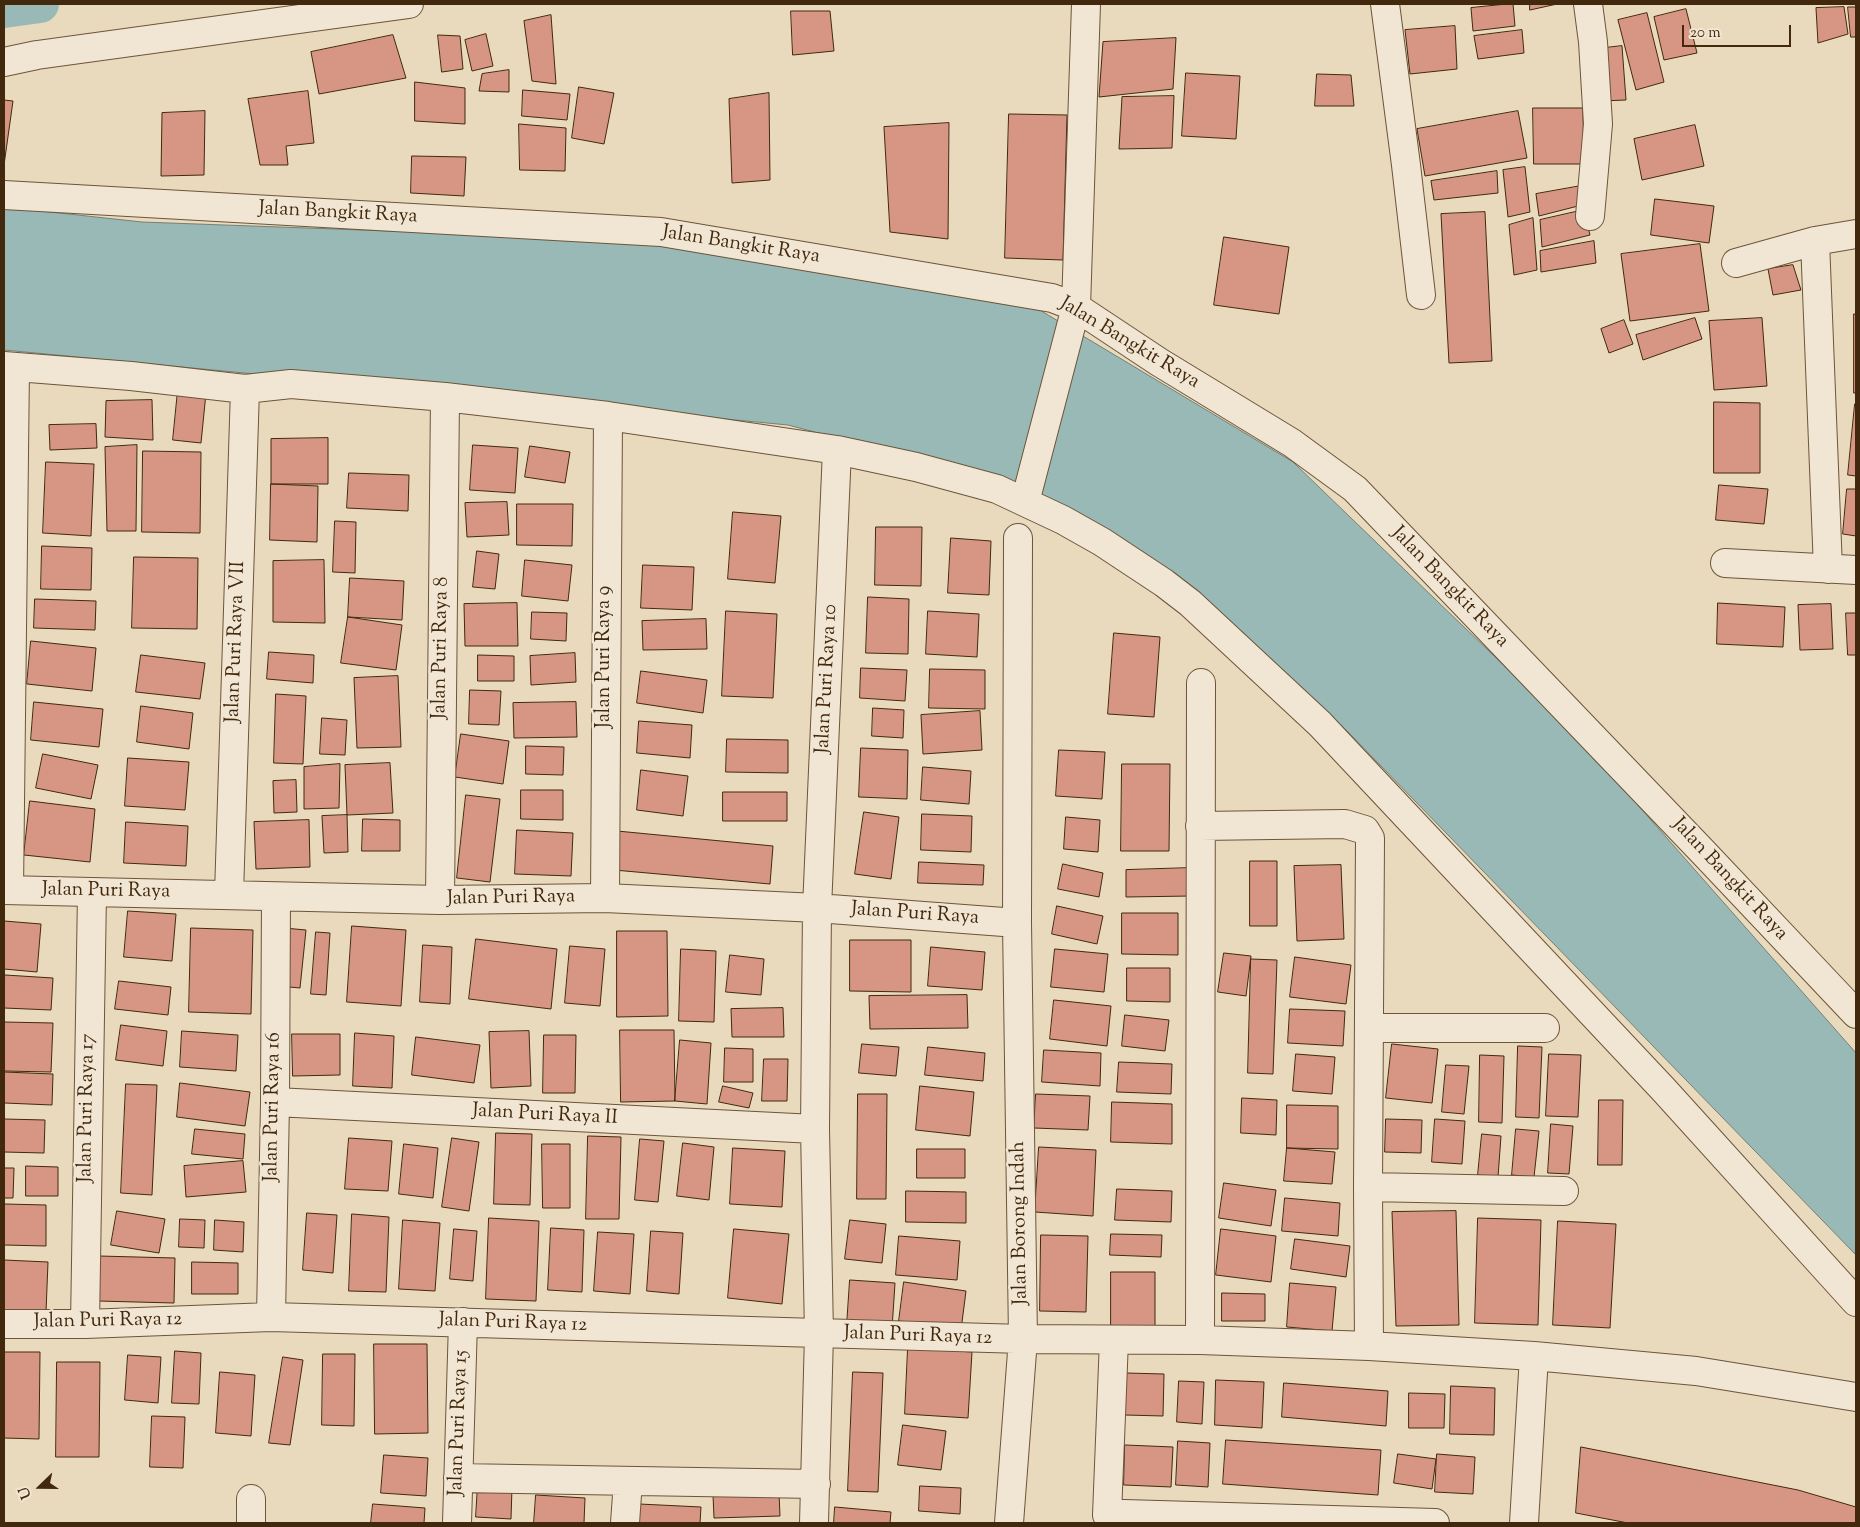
<!DOCTYPE html>
<style>
body{margin:0}
#map{position:relative;width:1860px;height:1527px;overflow:hidden;background:#e9d9bd;font-family:"Sorts Mill Goudy",serif}
canvas{display:block}
.frame{position:absolute;inset:0;border:5px solid #42290d;pointer-events:none}
.north{position:absolute;left:15px;top:1462px;width:50px;height:50px;-webkit-text-stroke:4px #f1e6d4;paint-order:stroke;rotate:248deg;font-size:14px;font-weight:700;line-height:20px;text-align:center;color:#42290d}
.north::after{content:'';display:block;margin:auto;width:18px;height:22px;background:#42290d;clip-path:polygon(50% 0,100% 100%,50% 72%,0 100%)}
.scale{position:absolute;left:1682px;top:25px;width:109px;height:22px;box-sizing:border-box;border:2px solid #42290d;border-top:0;padding-left:6px;font-size:15px;line-height:18px;white-space:nowrap;color:#42290d;-webkit-text-stroke:4px #f1e6d4;paint-order:stroke}
</style>
<div id="map">
<canvas width="1860" height="1527"></canvas>
<div class="frame"></div>
<div class="north">U</div>
<div class="scale">20 m</div>
</div>
<script>
const g = document.querySelector('canvas').getContext('2d');
g.lineJoin = 'round';
function fill(path, color) { g.fillStyle = color; g.fill(path, 'evenodd'); }
function strokePath(path, color, width, dash) { g.strokeStyle = color; g.lineWidth = width; g.lineCap = dash ? 'butt' : 'round'; g.setLineDash(dash || []); g.stroke(path); }
function write(font, color, halo, rows, align = 'center') {
  g.font = font + ' "Sorts Mill Goudy",serif'; g.lineWidth = 4.5; g.setLineDash([]); g.textBaseline = 'middle'; g.strokeStyle = halo; g.fillStyle = color; for (const [text, x, y, turn = 0] of rows) {
    g.save(); g.translate(x, y); g.rotate((+turn || 0) * Math.PI / 180); g.textAlign = isNaN(turn) ? turn : align; if (halo) g.strokeText(text, 0, 0); g.fillText(text, 0, 0); g.restore();
  }
}
const water = new Path2D(`
 M4,207L142,222L801,246L1033,306L1293,462L1578,737L1856,1053V1255L1346,730L1092,505L788,425L4,350Z`);
fill(water, '#99b9b7');
strokePath(water, '#767f73', 1);
strokePath(new Path2D(`
 M4,9L40,4
 M997,471L1193,580`), '#99b9b7', 38);
const building = new Path2D(`
 M1507,4H1513L1515,26L1473,31L1471,8Z
 M1530,4H1557L1530,10Z
 M1844,7L1848,34L1818,43L1816,8Z
 M1848,7H1856V37H1851Z
 M1686,9L1697,53L1664,60L1654,17Z
 M791,11H830L834,51L793,55Z
 M1647,13L1664,82L1636,90L1618,20Z
 M551,15L556,84L532,81L524,21Z
 M1455,26L1457,69L1410,74L1405,30Z
 M1522,30L1524,53L1478,59L1474,36Z
 M486,34L493,66L472,71L465,40Z
 M393,35L406,78L319,94L311,52Z
 M438,35L460,36L463,69L442,72Z
 M1176,38L1173,89L1099,97L1103,42Z
 M1622,46L1626,100L1601,101L1596,49Z
 M509,70V92L479,91L482,74Z
 M1186,73L1240,76L1236,139L1182,136Z
 M1317,74L1351,75L1354,106H1315Z
 M415,82L465,88V124L415,121Z
 M579,87L614,93L604,144L572,138Z
 M523,90L570,94L567,120L522,116Z
 M308,91L314,143L286,146L288,165H260L248,99Z
 M769,93L770,180L732,183L729,99Z
 M1174,96L1172,148L1119,149L1122,97Z
 M4,100L13,101L4,165Z
 M1533,108H1583L1584,164H1534Z
 M205,111L204,175L161,176L162,113Z
 M1518,111L1527,158L1425,176L1417,129Z
 M1009,114L1067,115L1063,260L1005,258Z
 M949,123L948,239L890,232L884,127Z
 M519,124L566,128L565,171L520,170Z
 M1695,125L1704,166L1642,180L1634,139Z
 M412,156L466,157L464,196L411,193Z
 M1525,167L1530,212L1508,217L1503,170Z
 M1497,171L1498,193L1434,200L1431,181Z
 M1581,186L1582,205L1539,216L1536,194Z
 M1655,199L1714,206L1709,243L1651,235Z
 M1584,210L1590,235L1542,247L1540,220Z
 M1485,212L1492,361L1449,363L1441,214Z
 M1533,218L1537,270L1514,275L1509,225Z
 M1224,237L1289,247L1279,314L1214,305Z
 M1594,241L1596,263L1541,272L1540,251Z
 M1700,244L1709,311L1630,321L1621,254Z
 M1793,265L1801,290L1773,295L1768,269Z
 M1854,314H1856V393H1854Z
 M1695,318L1702,339L1643,360L1636,335Z
 M1762,318L1767,386L1714,390L1709,321Z
 M1624,320L1633,344L1609,353L1601,329Z
 M178,390L206,393L201,443L173,440Z
 M152,400L153,440L105,437L106,401Z
 M1714,402L1760,403V473H1714Z
 M1855,404H1856V476L1848,475Z
 M96,424L97,448L50,450L49,425Z
 M328,438V484H271V439Z
 M137,445L136,531H107L105,447Z
 M473,445L518,448L515,493L470,490Z
 M530,446L570,452L565,483L525,477Z
 M143,451L201,452L200,533L142,532Z
 M46,462L94,464L91,536L43,533Z
 M349,473L409,475L408,511L347,508Z
 M271,484L318,486L317,542L270,540Z
 M1719,485L1768,489L1764,524L1716,520Z
 M1847,489H1856V536L1843,534Z
 M507,502L509,535L467,537L465,503Z
 M517,504H573L572,546L517,545Z
 M733,512L781,516L775,583L728,579Z
 M335,521L356,522L355,573L333,572Z
 M876,527H922L921,586L875,585Z
 M951,538L991,541L989,595L948,593Z
 M42,546L92,548L91,590L41,589Z
 M477,551L499,554L495,589L473,587Z
 M134,557L198,558L197,629L132,628Z
 M324,560L325,623L273,622V561Z
 M525,560L572,565L568,601L522,596Z
 M643,565L694,567L692,610L641,608Z
 M350,578L404,581L402,620L348,617Z
 M868,597L909,599L908,654L866,653Z
 M35,599L96,601L95,630L34,628Z
 M517,603L518,646H465L464,604Z
 M1718,603L1785,607L1783,647L1717,644Z
 M1831,604L1833,649L1800,650L1798,605Z
 M726,611L777,614L773,698L722,696Z
 M928,611L979,614L977,657L926,654Z
 M532,612L567,613L566,641L531,639Z
 M1846,613H1856V655H1848Z
 M348,617L402,625L396,670L341,663Z
 M706,619L707,649L643,650L642,621Z
 M1114,633L1160,637L1154,717L1108,714Z
 M31,641L96,648L92,691L27,684Z
 M269,652L314,655L313,683L267,679Z
 M575,653L576,682L531,685L530,656Z
 M141,655L205,663L200,699L136,692Z
 M478,655L514,656V681H478Z
 M861,668L907,670L905,701L860,698Z
 M930,669L985,670V709L929,708Z
 M641,671L707,680L703,713L637,703Z
 M398,676L401,747L357,748L354,678Z
 M470,690L501,691L499,725L469,724Z
 M276,694L306,696L303,764L274,763Z
 M34,702L103,709L99,747L31,740Z
 M576,702L577,737L514,738L513,703Z
 M141,706L193,713L189,749L137,742Z
 M873,708L904,710L903,738L872,736Z
 M980,711L982,750L923,754L921,715Z
 M322,718L347,720L345,755L320,754Z
 M639,721L692,725L690,758L637,753Z
 M461,734L509,741L503,784L455,777Z
 M727,739L788,740V773L726,772Z
 M526,746L564,747L563,775L526,774Z
 M861,748L908,750L907,799L859,797Z
 M1059,750L1105,752L1102,799L1056,796Z
 M43,754L98,765L91,799L36,788Z
 M128,758L189,762L185,810L125,806Z
 M390,763L393,813L347,815L345,765Z
 M340,764L339,808L304,809V767Z
 M1122,764H1170L1169,851H1121Z
 M923,767L971,771L969,804L921,800Z
 M641,770L688,776L683,816L637,810Z
 M296,780L297,812L274,813L273,781Z
 M521,790H563V820L521,819Z
 M723,792H787V821H723Z
 M466,795L500,799L490,882L457,878Z
 M30,801L95,809L90,862L24,855Z
 M864,812L899,817L891,879L855,874Z
 M922,814L972,816L971,852L921,850Z
 M347,815L348,852L324,853L322,816Z
 M1066,817L1100,820L1098,852L1064,849Z
 M363,819L400,820V851H362Z
 M309,820L310,867L256,869L254,822Z
 M126,822L188,826L186,866L124,863Z
 M517,830L573,833L571,876L515,874Z
 M617,831L773,846L770,884L614,870Z
 M1250,861H1277V926H1250Z
 M919,862L984,865L983,885L918,883Z
 M1063,864L1103,873L1099,897L1058,889Z
 M1341,865L1344,939L1297,941L1294,866Z
 M1190,868L1191,896L1126,897V870Z
 M1057,906L1103,916L1097,944L1052,934Z
 M128,911L176,914L172,961L124,957Z
 M1122,913H1178V955L1122,954Z
 M4,921L41,924L37,972L4,969Z
 M352,926L406,930L401,1006L347,1002Z
 M191,928L253,930L251,1014L189,1012Z
 M284,928L306,930L300,988L278,986Z
 M617,931H667L668,1016L617,1017Z
 M316,932L330,933L326,995L311,994Z
 M476,939L557,949L551,1009L469,999Z
 M850,940H911V992L850,991Z
 M423,945L452,947L450,1004L420,1002Z
 M570,946L605,949L600,1006L565,1003Z
 M931,947L985,952L982,990L928,986Z
 M681,949L716,951L714,1022L679,1021Z
 M1055,949L1108,954L1104,992L1051,987Z
 M1224,953L1251,956L1246,996L1218,992Z
 M730,955L764,959L761,995L726,992Z
 M1295,957L1351,965L1346,1004L1290,997Z
 M1251,959L1277,960L1273,1074L1248,1073Z
 M1127,968H1170V1002L1127,1001Z
 M5,975L53,978L51,1010L4,1008Z
 M119,981L171,987L168,1015L115,1009Z
 M967,995L968,1028L870,1029L869,996Z
 M1054,1000L1111,1006L1107,1046L1050,1039Z
 M783,1008L784,1037H732L731,1009Z
 M1290,1009L1345,1011L1343,1046L1288,1043Z
 M1125,1015L1169,1020L1165,1051L1122,1046Z
 M4,1022L53,1023L51,1072L4,1071Z
 M121,1025L167,1031L163,1066L116,1060Z
 M620,1030H674L675,1101L621,1102Z
 M182,1031L238,1035L236,1071L180,1067Z
 M529,1031L531,1086L491,1088L489,1032Z
 M355,1033L394,1036L392,1088L353,1086Z
 M292,1034H340V1075L293,1076Z
 M544,1035H576L575,1093H543Z
 M416,1037L480,1045L474,1083L412,1075Z
 M680,1040L711,1043L707,1104L675,1101Z
 M862,1044L899,1047L896,1076L859,1073Z
 M1392,1044L1438,1049L1432,1103L1386,1098Z
 M1518,1046L1542,1047L1539,1118L1516,1117Z
 M928,1047L985,1053L983,1081L925,1075Z
 M725,1048L753,1049V1082H724Z
 M1044,1050L1101,1053L1100,1086L1042,1082Z
 M1296,1054L1335,1057L1332,1094L1293,1091Z
 M1549,1054L1581,1055L1578,1117L1546,1116Z
 M1480,1055L1504,1056L1502,1123L1479,1122Z
 M764,1059H788L787,1101H762Z
 M1119,1062L1172,1064L1171,1094L1117,1092Z
 M1446,1065L1469,1066L1464,1114L1442,1112Z
 M4,1072L53,1074L52,1105L4,1103Z
 M180,1083L250,1092L245,1126L177,1117Z
 M126,1084L157,1085L152,1195L121,1193Z
 M723,1086L753,1093L749,1108L719,1102Z
 M920,1086L974,1092L970,1136L916,1130Z
 M858,1094H887L886,1199H857Z
 M1036,1094L1090,1096L1088,1130L1034,1128Z
 M1242,1098L1277,1100L1276,1135L1241,1133Z
 M1599,1100H1623L1622,1165H1598Z
 M1112,1102L1172,1104V1144L1111,1142Z
 M1287,1105L1338,1106V1149L1287,1148Z
 M4,1119L45,1120L44,1153L4,1152Z
 M1386,1119L1422,1120L1421,1153L1385,1152Z
 M1435,1119L1465,1121L1462,1164L1432,1162Z
 M1551,1124L1573,1126L1569,1174L1548,1173Z
 M195,1129L245,1134L243,1159L192,1154Z
 M1516,1129L1539,1131L1534,1177L1512,1175Z
 M496,1133L532,1134L530,1205L494,1204Z
 M1482,1134L1501,1136L1498,1177L1478,1175Z
 M588,1136L621,1137L619,1219H586Z
 M349,1138L392,1141L388,1191L345,1189Z
 M452,1138L479,1142L469,1211L442,1207Z
 M640,1139L664,1141L658,1202L635,1200Z
 M683,1143L714,1147L709,1200L677,1196Z
 M404,1144L438,1148L433,1198L399,1194Z
 M542,1144H570V1208H543Z
 M1039,1147L1096,1150L1093,1216L1035,1212Z
 M733,1148L785,1151L782,1207L730,1204Z
 M1287,1148L1335,1152L1332,1184L1284,1181Z
 M917,1149H965V1178H917Z
 M243,1161L246,1192L186,1197L184,1166Z
 M26,1166L58,1167V1196H26Z
 M4,1168H14L13,1198H4Z
 M1224,1183L1276,1190L1271,1226L1219,1218Z
 M1117,1189L1172,1191L1171,1222L1115,1220Z
 M906,1191L966,1192V1223L906,1222Z
 M1285,1198L1340,1203L1338,1236L1282,1231Z
 M4,1204L46,1205V1246L4,1245Z
 M117,1211L165,1219L159,1253L111,1245Z
 M1456,1211L1459,1325L1396,1326L1392,1212Z
 M307,1213L337,1215L333,1273L303,1270Z
 M352,1214L389,1217L386,1292L349,1291Z
 M489,1218L539,1221L536,1301L486,1299Z
 M1478,1218L1541,1220L1538,1325L1475,1323Z
 M180,1219L205,1220L204,1248L179,1247Z
 M215,1220L244,1222L243,1252L214,1250Z
 M403,1220L440,1223L435,1291L399,1289Z
 M850,1220L886,1224L882,1263L845,1259Z
 M1558,1221L1616,1224L1610,1328L1553,1325Z
 M551,1228L584,1230L582,1292L548,1290Z
 M454,1229L477,1231L473,1281L450,1279Z
 M734,1229L789,1234L782,1304L728,1298Z
 M1221,1229L1276,1236L1271,1282L1216,1275Z
 M651,1231L683,1233L679,1294L647,1291Z
 M598,1232L634,1234L630,1294L594,1291Z
 M1111,1234L1162,1235L1161,1257L1110,1255Z
 M1041,1235L1088,1236L1086,1312L1040,1311Z
 M899,1236L960,1241L957,1280L896,1275Z
 M1295,1239L1350,1246L1346,1277L1291,1269Z
 M99,1256L175,1258L174,1303L98,1301Z
 M4,1260L48,1262L46,1312L4,1310Z
 M192,1262L238,1263V1294H192Z
 M1111,1272H1155V1327H1111Z
 M850,1280L895,1283L892,1329L847,1325Z
 M904,1282L966,1291L961,1330L899,1321Z
 M1290,1283L1336,1287L1332,1331L1287,1327Z
 M1222,1293L1265,1294V1321H1222Z
 M374,1344H427L428,1433L375,1434Z
 M908,1348L972,1352L968,1418L905,1414Z
 M175,1351L201,1353L199,1404L172,1403Z
 M4,1352H40L39,1439L4,1438Z
 M323,1354H355L354,1426L322,1425Z
 M128,1355L161,1357L158,1403L125,1400Z
 M283,1357L303,1360L290,1445L269,1443Z
 M57,1362H100L99,1457H56Z
 M220,1372L255,1375L251,1436L216,1433Z
 M853,1372L883,1373L878,1492L848,1491Z
 M1126,1373L1164,1374L1163,1416L1125,1415Z
 M1216,1380L1264,1382L1262,1428L1215,1425Z
 M1179,1381L1204,1382L1202,1424L1177,1422Z
 M1284,1383L1388,1391L1386,1426L1282,1417Z
 M1451,1386L1495,1388L1494,1435L1450,1434Z
 M1409,1393L1445,1394L1444,1428H1409Z
 M152,1416L185,1417L183,1468L150,1467Z
 M903,1425L946,1431L941,1470L898,1465Z
 M1226,1440L1381,1450L1378,1495L1223,1484Z
 M1178,1441L1210,1443L1208,1487L1176,1485Z
 M1125,1445L1173,1447L1171,1487L1124,1485Z
 M1581,1447L1798,1490L1856,1507V1523H1628L1576,1513Z
 M1398,1454L1436,1459L1432,1489L1394,1483Z
 M1437,1454L1475,1457L1473,1494L1435,1492Z
 M384,1455L428,1458L426,1496L381,1493Z
 M478,1484L512,1487L511,1519L476,1517Z
 M920,1486L961,1488L960,1514L919,1511Z
 M779,1492L780,1516L714,1518L713,1495Z
 M536,1495L585,1498L584,1523H534Z
 M373,1504L425,1508L424,1523H371Z
 M639,1504L701,1507L700,1523H638Z
 M835,1507L891,1512L890,1523H834Z`);
fill(building, '#d79684');
strokePath(building, '#42290d', 1);
const minor = new Path2D(`
 M1385,4L1406,165L1421,295
 M1588,4L1593,42L1598,124L1590,216
 M4,62L37,55L409,4
 M4,195L661,232L1052,298L1076,307L1159,362L1292,443L1355,489L1703,852L1856,1014
 M1815,241L1828,569
 M1736,263L1815,241L1856,234
 M4,366L131,376L245,389L291,384L445,397L608,416L837,450L916,467L997,489L1063,520L1102,542L1164,583L1190,603L1320,724L1664,1090L1856,1302
 M1025,502L1076,307L1086,4
 M1725,563L1856,570
 M1200,826L1345,824L1365,830L1370,838L1368,1187L1369,1346
 M4,890L440,900L605,898L817,908L1017,923
 M9,890L15,367
 M229,894L245,389
 M605,898L608,416
 M440,900L445,397
 M1369,1028H1545
 M275,1102L815,1129
 M1368,1187L1564,1191
 M271,1317L275,1102L276,897
 M4,1324H85L271,1317L1023,1339L1200,1340L1369,1346L1534,1356L1696,1371L1856,1397
 M85,1324L92,893
 M1114,1340L1107,1515L1124,1514L1435,1523
 M1200,1340L1201,683
 M458,1478L816,1484
 M251,1499V1523
 M457,1523L463,1322
 M625,1523L628,1481
 M814,1523L819,1334L815,1129L817,908L837,450
 M1009,1523L1023,1339L1017,923L1018,538
 M1524,1523L1534,1356`);
strokePath(minor, '#6c5539', 30);
strokePath(minor, '#f1e6d4', 28);
write('20px', '#42290d', '#f1e6d4', [
 ["Jalan Bangkit Raya",338,214,3],
 ["Jalan Bangkit Raya",741,246,9],
 ["Jalan Bangkit Raya",1129,344,31],
 ["Jalan Bangkit Raya",1449,588,46],
 ["Jalan Puri Raya VII",237,642,-88],
 ["Jalan Puri Raya 8",442,648,-89],
 ["Jalan Puri Raya 9",606,657,-90],
 ["Jalan Puri Raya 10",828,679,-87],
 ["Jalan Bangkit Raya",1729,880,47],
 ["Jalan Puri Raya",106,892,1],
 ["Jalan Puri Raya",511,899,-1],
 ["Jalan Puri Raya",915,915,4],
 ["Jalan Puri Raya 16",274,1107,-89],
 ["Jalan Puri Raya 17",88,1108,-89],
 ["Jalan Puri Raya II",545,1116,3],
 ["Jalan Borong Indah",1021,1223,-91],
 ["Jalan Puri Raya 12",108,1322,-1],
 ["Jalan Puri Raya 12",513,1324,2],
 ["Jalan Puri Raya 12",918,1337,2],
 ["Jalan Puri Raya 15",460,1423,-88]
]);
</script>
